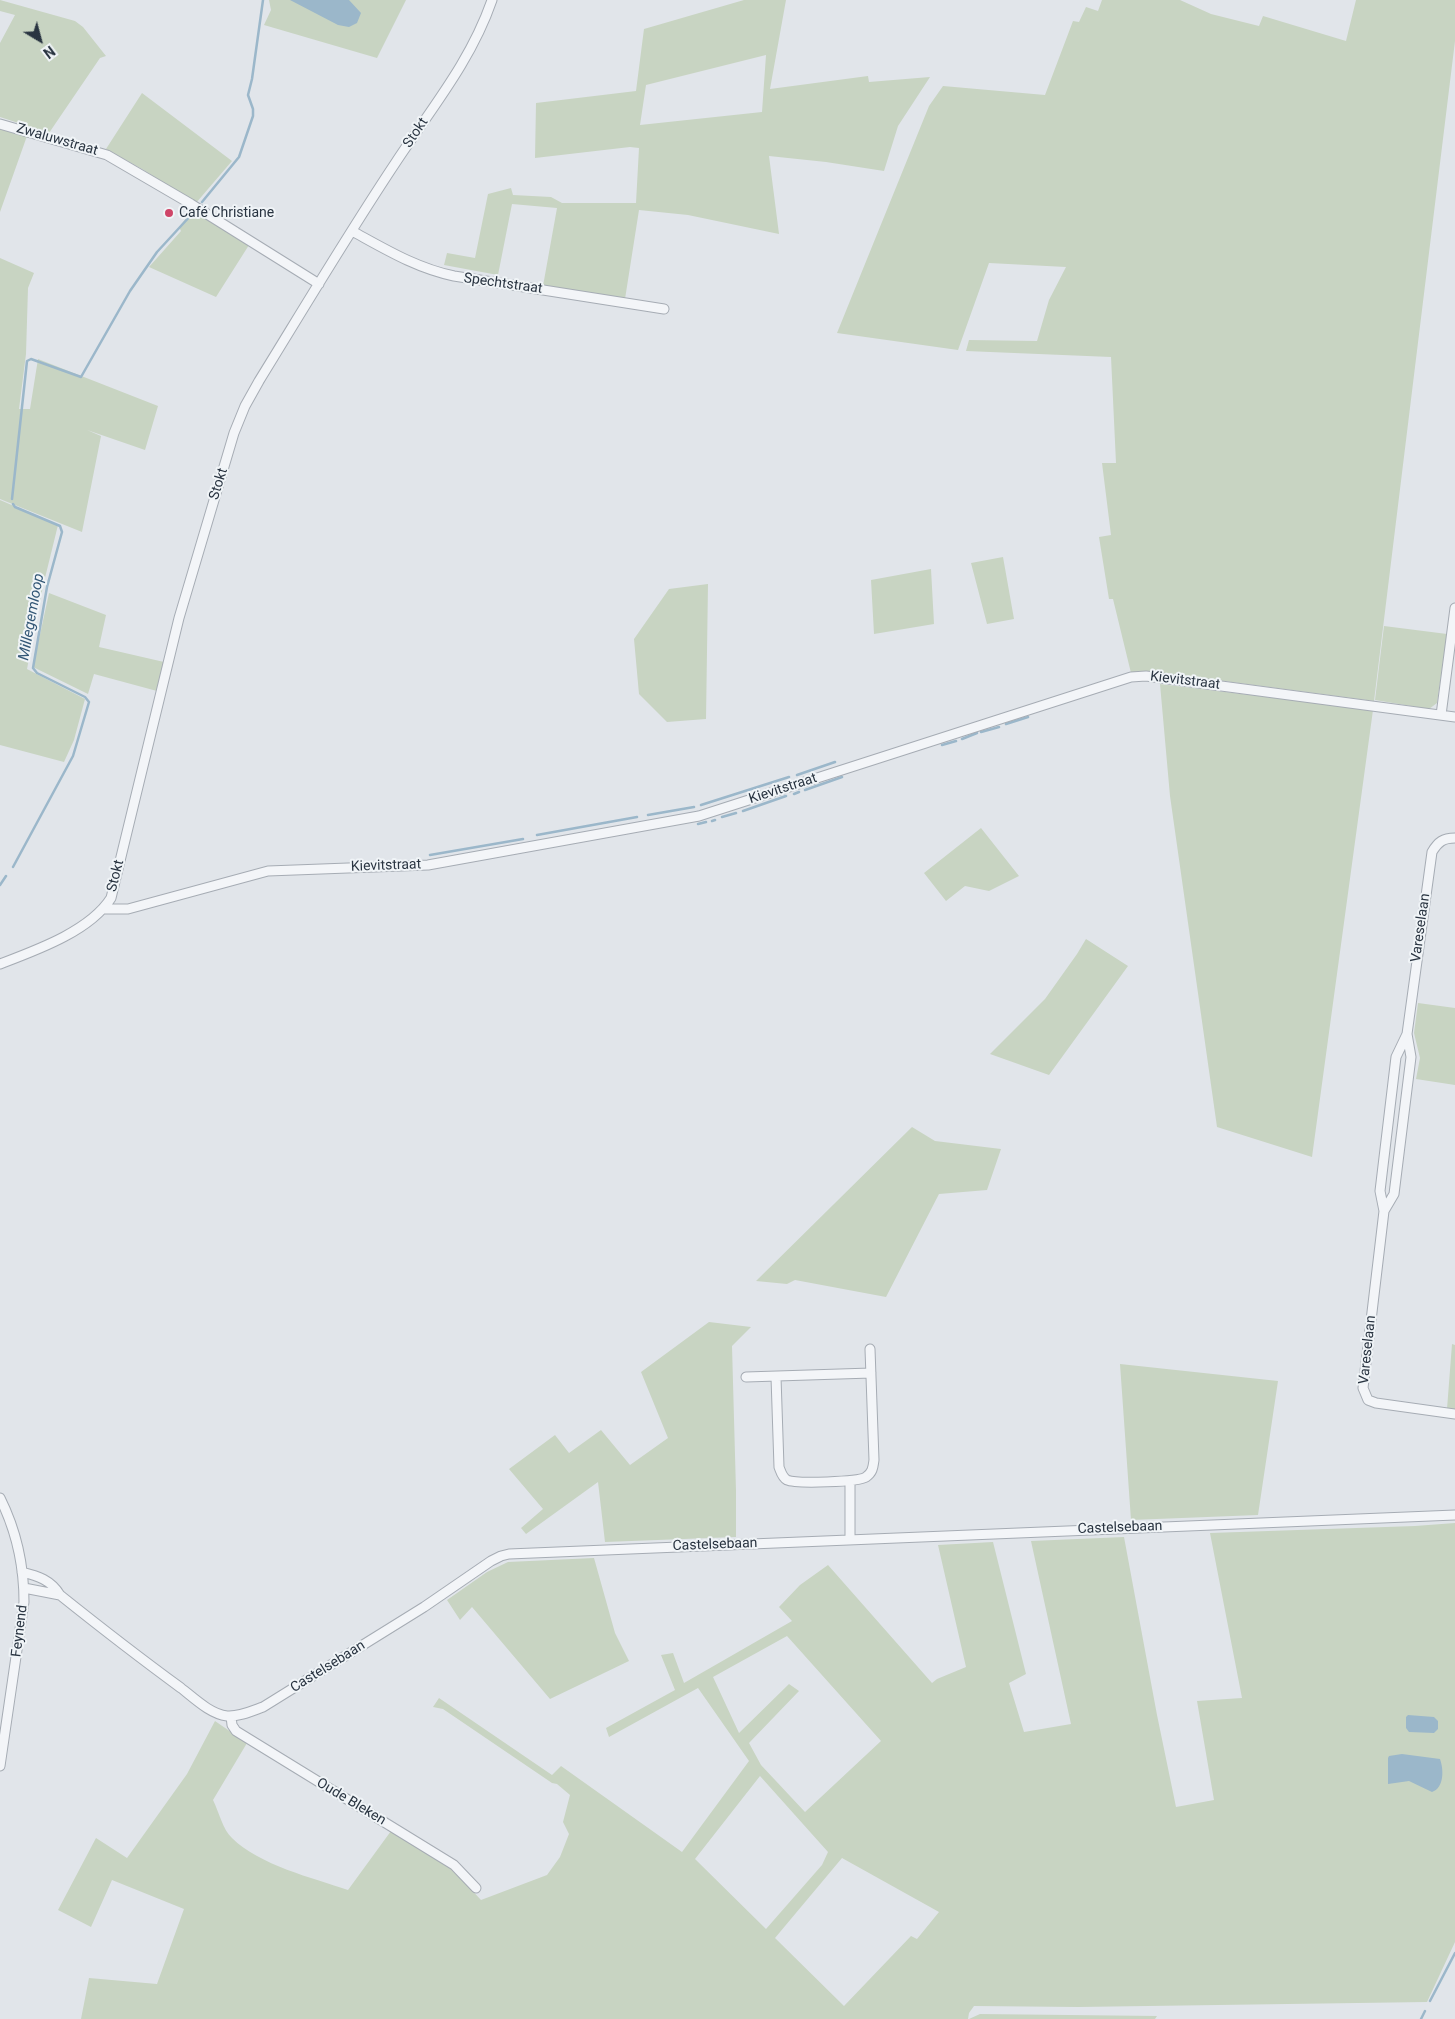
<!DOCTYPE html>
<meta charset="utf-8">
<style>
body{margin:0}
#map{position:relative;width:1455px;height:2019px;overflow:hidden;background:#e1e5ea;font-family:Roboto,sans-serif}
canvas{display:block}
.north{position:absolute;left:15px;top:15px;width:50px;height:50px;-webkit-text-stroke:4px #f0f4f7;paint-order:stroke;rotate:143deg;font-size:14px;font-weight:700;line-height:20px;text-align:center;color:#293441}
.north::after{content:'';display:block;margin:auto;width:18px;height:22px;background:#293441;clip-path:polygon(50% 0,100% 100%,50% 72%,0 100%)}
</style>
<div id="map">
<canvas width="1455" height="2019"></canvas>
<div class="north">N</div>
</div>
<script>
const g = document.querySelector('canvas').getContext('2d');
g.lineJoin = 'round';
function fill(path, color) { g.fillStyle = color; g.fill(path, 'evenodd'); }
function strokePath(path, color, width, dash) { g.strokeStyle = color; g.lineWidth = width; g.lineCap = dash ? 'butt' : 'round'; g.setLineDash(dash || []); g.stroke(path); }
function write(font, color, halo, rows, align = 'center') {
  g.font = font + ' Roboto,sans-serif'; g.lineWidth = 4; g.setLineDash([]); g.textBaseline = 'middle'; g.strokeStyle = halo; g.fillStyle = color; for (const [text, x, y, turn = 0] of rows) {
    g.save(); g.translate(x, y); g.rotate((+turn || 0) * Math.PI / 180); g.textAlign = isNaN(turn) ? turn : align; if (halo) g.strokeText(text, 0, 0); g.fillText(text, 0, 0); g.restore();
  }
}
fill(new Path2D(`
 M0,0L75,21L83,27L106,56L100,58L49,133L0,117V43L15,15L0,11Z
 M269,0H406L377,58L264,25L271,10Z
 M744,0H786L770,89L868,76L869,82L930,77L898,126L884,171L826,162L769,156L779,234L688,215L639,210L625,299L543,286L557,208L512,204L498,275L444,265L447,253L475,258L488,194L511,188L513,195L551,197L562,203H636L639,148L630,147L535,158L536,103L636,91L644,29ZM766,55L762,112L640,125L646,85Z
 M1102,0H1180L1211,14L1259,26L1263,16L1346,41L1356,0H1455V41L1374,701L1164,673H1131L1113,599H1109L1099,537L1111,535L1102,463H1116L1111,357L966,351L969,340L1037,341L1049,300L1066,267L989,263L958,350L837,333L929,106L943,86L1045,95L1073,21L1079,22L1086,7L1098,11Z
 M142,93L232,161L196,203L142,169L106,149Z
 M0,127L27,136L0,212Z
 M192,211L249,245L216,297L149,267L181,231L179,227Z
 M0,258L34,273L28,288L26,354L19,409H30L38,359L158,406L145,450L87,430L101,436L82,532L0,499Z
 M0,500L58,525L43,586L27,669L85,699L74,740L64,762L0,745Z
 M1003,557L1014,619L987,624L971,563Z
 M931,569L934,624L874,634L871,580Z
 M708,584L706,719L667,722L639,694L634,639L669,589Z
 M49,593L106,615L99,647L164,662L157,691L94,674L88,694L33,667Z
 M1384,626L1447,634L1437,703L1429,709L1375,700Z
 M1160,684L1373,710L1312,1157L1217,1127L1170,796Z
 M981,828L1019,876L989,891L965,886L946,901L924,873Z
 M1086,939L1128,966L1049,1075L990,1054L1045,999L1077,954Z
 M1418,1003L1455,1008V1085L1416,1079L1420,1058L1414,1033Z
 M912,1127L935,1141L1001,1149L987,1190L939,1194L886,1297L795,1280L787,1284L756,1281Z
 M709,1322L751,1327L732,1346L736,1491V1537L605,1542L598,1482L526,1534L521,1528L543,1509L509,1469L555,1435L569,1453L601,1430L630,1465L668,1438L641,1372Z
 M1452,1344L1455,1345V1409H1447Z
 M1120,1364L1278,1381L1258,1515L1131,1520Z
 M1455,1523V1942L1427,2002L1078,2007L974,2006L969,2013L968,2019H81L89,1978L157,1984L184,1909L112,1880L91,1927L58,1910L96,1838L127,1858L187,1774L215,1721L247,1743L213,1800C219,1812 223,1830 232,1838C259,1865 313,1878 348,1890L391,1831L454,1871L481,1900L547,1875L560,1857L569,1834L563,1822L570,1795L557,1784L552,1783L443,1709L433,1707L439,1698L552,1775L561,1766L682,1852L749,1761L698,1688L609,1737L606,1728L675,1690L661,1655L673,1653L684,1683L792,1621L779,1607L800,1585L828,1565L932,1683L937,1679L966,1667L938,1545L993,1542L1026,1674L1009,1683L1024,1732L1071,1724L1031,1541L1124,1537L1157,1715L1176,1807L1214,1800L1197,1701L1242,1698L1210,1533L1415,1526ZM787,1636L881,1741L805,1812L761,1765L749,1743L799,1691L789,1684L739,1733L713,1677ZM760,1776L828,1852L822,1865L766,1929L695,1859ZM842,1858L939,1912L917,1939L911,1936L844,2006L775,1938Z
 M594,1558L615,1633L629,1661L550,1699L472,1607L460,1620L447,1600L487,1572L508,1562Z
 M980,2014L1157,2016L1155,2019H969Z`), '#c8d4c2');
fill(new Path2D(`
 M290,0H349L361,13L357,23L349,27L338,25Z
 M1408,1715L1434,1717L1438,1721V1729L1434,1733L1409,1732L1406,1728V1717Z
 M1402,1754L1440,1759C1444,1770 1444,1788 1432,1792L1409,1781L1388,1784V1758L1389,1756Z`), '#9bb7ca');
strokePath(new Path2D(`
 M202,202L239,157L253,116V109L248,95L252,79L263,0
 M12,499L27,361L31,359L81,377L130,291L157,252L192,214
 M13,504L15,507L60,526L62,532L47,587L33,668L37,673L85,697L89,702L73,756L13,867
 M1006,724L1028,717
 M981,732L999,727
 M962,739L977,733
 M942,745L956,741
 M797,775L835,762
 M805,790L842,777
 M794,794L799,792
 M701,805L789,777
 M743,811L786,796
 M648,815L694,807
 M722,817L736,813
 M712,821L715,820
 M698,824L706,822
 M537,835L637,817
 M430,855L523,839
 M0,885L6,876
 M1430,2001L1455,1953
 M1421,2019L1425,2011`), '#9bb7ca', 2.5);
const minor = new Path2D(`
 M0,124L107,155L191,204L319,284
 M352,231C385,249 416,268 454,276L664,309
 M1441,715L1455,608
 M1455,838C1443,838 1438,842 1432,852L1407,1034L1396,1057L1380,1191L1384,1211L1363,1388L1368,1400L1376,1403L1455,1414
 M104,909H128L268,871L428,865L699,816L1131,677L1146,676L1455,717
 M0,964C37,950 90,931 111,898L179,618L234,433L245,406L259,381C304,308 348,234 396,162C431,109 471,61 492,0
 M1384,1211L1394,1194L1411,1057L1407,1034
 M746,1377L871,1373
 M776,1377L779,1467C781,1472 782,1477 787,1480C796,1484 859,1482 866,1477C873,1472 873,1467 874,1460L870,1349
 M850,1481V1540
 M0,1498C16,1530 24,1566 24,1602L0,1766
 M22,1572C38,1576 51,1580 60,1595C100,1627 140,1658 181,1688C194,1698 210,1714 227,1716C239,1717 252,1711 263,1707L424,1607L491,1561L501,1556L509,1554L1455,1515
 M24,1588L60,1595
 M231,1716L232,1725L236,1731L454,1865L476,1888`);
strokePath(minor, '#a6acb4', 11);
strokePath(minor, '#f3f5f8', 9);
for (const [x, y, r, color] of [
 [169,213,5,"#cf4568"]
]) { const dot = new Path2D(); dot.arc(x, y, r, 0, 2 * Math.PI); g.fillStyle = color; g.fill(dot); strokePath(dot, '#f0f4f7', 2); }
write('14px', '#293441', '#f0f4f7', [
 ["Stokt",416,133,-56],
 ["Zwaluwstraat",57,140,16],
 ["Spechtstraat",503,284,8],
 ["Stokt",219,484,-73],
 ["Kievitstraat",1185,681,7],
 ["Kievitstraat",783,789,-18],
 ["Kievitstraat",386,866,-2],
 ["Stokt",116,876,-76],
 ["Vareselaan",1421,928,-82],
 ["Vareselaan",1368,1350,-84],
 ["Castelsebaan",1120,1528,-2],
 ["Castelsebaan",715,1545,-2],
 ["Feynend",20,1631,-83],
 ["Castelsebaan",328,1667,-32],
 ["Oude Bleken",351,1802,31]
]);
write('14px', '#293441', '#f0f4f7', [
 ["Café Christiane",179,213]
], 'left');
write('italic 15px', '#335776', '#f0f4f7', [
 ["Millegemloop",32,617,-80]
]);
</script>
